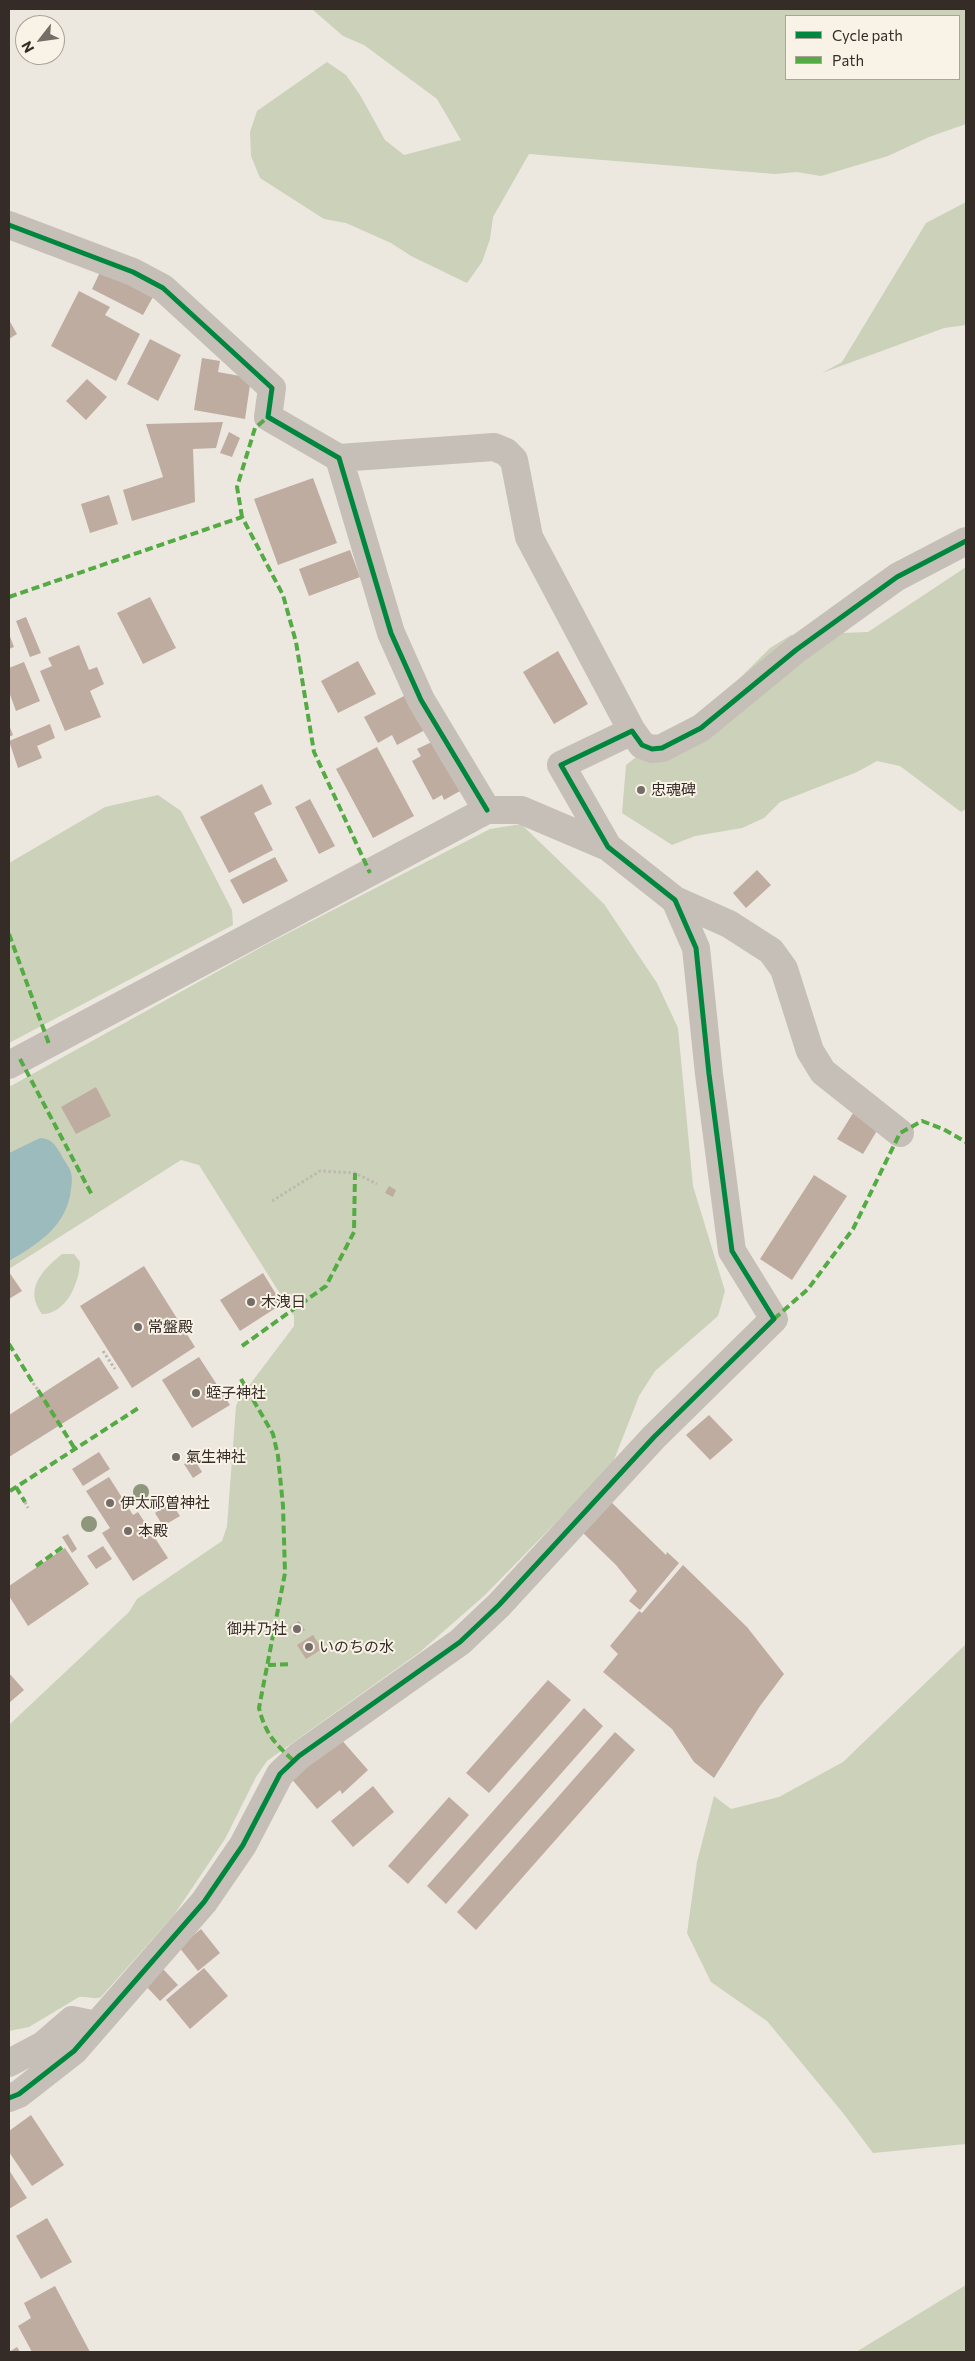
<!DOCTYPE html>
<meta charset="utf-8">
<style>
body{margin:0}
#map{position:relative;width:975px;height:2361px;overflow:hidden;background:#ece7df;font-family:Commissioner,sans-serif}
canvas{display:block}
.frame{position:absolute;inset:0;border:10px solid #352c27;pointer-events:none}
.legend{position:absolute;left:785px;top:15px;width:175px;height:65px;box-sizing:border-box;background:#f9f2e6;border:1px solid #aba39a;margin:0;padding:6px 9px;list-style:none;font-size:15px;color:#352c27}
.legend li{display:flex;align-items:center;gap:10px;height:25px}
.legend b{width:25px;border:1px solid #aba39a}
.north{position:absolute;left:15px;top:15px;width:50px;height:50px;box-sizing:border-box;background:#f9f2e6;border:1px solid #aba39a;border-radius:50%;rotate:240deg;font-size:14px;font-weight:700;line-height:20px;text-align:center;color:#352c27}
.north::after{content:'';display:block;margin:auto;width:18px;height:22px;background:#756d67;clip-path:polygon(50% 0,100% 100%,50% 72%,0 100%)}
</style>
<div id="map">
<canvas width="975" height="2361"></canvas>
<div class="frame"></div>
<ul class="legend">
<li><b style="height:6px;background:#00873e"></b>Cycle path</li>
<li><b style="height:6px;background:#54ab44"></b>Path</li>
</ul>
<div class="north">N</div>
</div>
<script>
const g = document.querySelector('canvas').getContext('2d');
g.lineJoin = 'round';
function fill(path, color) { g.fillStyle = color; g.fill(path, 'evenodd'); }
function strokePath(path, color, width, dash) { g.strokeStyle = color; g.lineWidth = width; g.lineCap = dash ? 'butt' : 'round'; g.setLineDash(dash || []); g.stroke(path); }
function write(font, color, halo, rows, align = 'center') {
  g.font = font + ' Commissioner,"Noto Sans JP",sans-serif'; g.lineWidth = 4; g.setLineDash([]); g.textBaseline = 'middle'; g.strokeStyle = halo; g.fillStyle = color; for (const [text, x, y, turn = 0] of rows) {
    g.save(); g.translate(x, y); g.rotate((+turn || 0) * Math.PI / 180); g.textAlign = isNaN(turn) ? turn : align; if (halo) g.strokeText(text, 0, 0); g.fillText(text, 0, 0); g.restore();
  }
}
fill(new Path2D(`
 M312,9H966V124L929,137L888,156L821,176L797,172L775,174L529,154L493,217L490,239L482,262L467,283L411,256L391,243L346,223L324,219L260,178L251,156L250,132L257,111L327,62L346,75L360,95L385,140L404,155L461,140L437,99L364,45L343,36ZM959,16V79H786V16Z
 M966,202V325L944,328L822,373L842,362L926,223Z
 M966,567V809L961,812L900,766L877,761L857,772L780,802L764,818L742,828L695,836L672,845L622,813L626,765L665,734L706,712L770,648L791,635L868,632Z
 M158,795L181,811L232,910L233,925L9,1043V863L105,807Z
 M521,824L604,904L657,983L678,1028L693,1186L725,1291L718,1316L655,1371L639,1396L612,1465L485,1595L420,1652L267,1761L256,1777L225,1839L174,1915L101,1997C94,2000 87,1996 79,1997L29,2027L9,2031V1725L129,1612L137,1599L222,1541L227,1526L236,1406L239,1399L294,1326V1316L199,1165L181,1160L9,1269V1087L267,944L490,829Z
 M62,1254H74L80,1262C79,1284 66,1314 42,1314C24,1290 41,1271 62,1254Z
 M966,1644V2144L873,2153L843,2113L767,2021L711,1982L687,1933L697,1862L714,1796L731,1809L779,1797L843,1762Z
 M966,2285V2352H856Z`), '#ccd2b9');
fill(new Path2D(`
 M40,1138C53,1139 55,1145 62,1156C64,1161 70,1167 71,1173C73,1179 71,1189 70,1196C63,1229 36,1245 9,1261V1153Z`), '#9cbbbc');
fill(new Path2D(`
 M102,268L154,295L143,315L92,289Z
 M79,291L110,307L105,315L140,334L116,381L51,346Z
 M9,320L17,334L9,339Z
 M150,339L181,355L158,401L127,384Z
 M202,358L220,361L218,372L251,378L245,419L194,410Z
 M87,379L107,397L86,420L66,401Z
 M223,422L216,448L193,449L195,502L132,521L123,490L163,477L146,424Z
 M229,432L240,438L232,457L220,453Z
 M313,478L337,543L278,565L254,499Z
 M109,495L118,524L90,533L81,504Z
 M350,550L360,577L309,596L299,569Z
 M150,597L176,648L143,664L117,613Z
 M26,617L41,653L30,657L16,621Z
 M9,634L14,647L9,649Z
 M79,645L89,670L97,667L104,684L90,691L101,717L65,731L40,671L52,666L48,658Z
 M558,651L588,704L554,724L523,672Z
 M358,661L376,694L338,713L321,681Z
 M24,662L40,701L16,711L9,692V668Z
 M406,695L425,730L397,745L392,735L378,743L364,717Z
 M50,724L55,738L37,746L42,758L18,768L9,741Z
 M9,725L13,735L9,737Z
 M434,741L460,791L444,800L442,795L433,800L412,761L421,756L417,749Z
 M377,747L414,816L373,838L336,769Z
 M262,784L272,804L254,813L273,850L229,873L200,817Z
 M310,799L335,846L319,854L295,807Z
 M275,857L288,881L243,904L230,880Z
 M757,870L771,885L746,908L733,893Z
 M96,1087L111,1116L76,1134L61,1107Z
 M858,1105L884,1119L863,1154L837,1139Z
 M814,1175L847,1196L792,1280L760,1259Z
 M389,1186L396,1190L393,1197L385,1193Z
 M144,1266L195,1347L132,1388L80,1306Z
 M9,1272L22,1291L9,1299Z
 M263,1273L282,1304L240,1331L220,1300Z
 M99,1357L119,1388L9,1457V1415Z
 M199,1357L230,1405L192,1428L162,1380Z
 M709,1415L733,1440L710,1460L686,1435Z
 M99,1452L110,1469L83,1486L72,1469Z
 M194,1459L202,1472L193,1478L184,1464Z
 M109,1477L133,1515L138,1512L168,1558L133,1581L102,1533L110,1528L86,1491Z
 M610,1501L666,1555L667,1552L679,1563L640,1610L629,1601L637,1591L616,1565L581,1531Z
 M171,1502L180,1516L163,1526L155,1513Z
 M68,1534L77,1549L72,1553L62,1537Z
 M103,1546L112,1559L96,1569L87,1556Z
 M65,1548L89,1584L28,1626L9,1596V1586Z
 M683,1565L747,1627L784,1674L760,1706L714,1778L694,1762L672,1729L603,1672L618,1654L610,1646L639,1611L642,1613Z
 M299,1621L305,1630L295,1636L289,1627Z
 M313,1635L322,1649L306,1659L297,1645Z
 M9,1673L24,1690L9,1703Z
 M548,1680L571,1700L489,1793L466,1773Z
 M584,1708L603,1726L446,1904L427,1886Z
 M615,1732L635,1750L476,1930L457,1912Z
 M339,1737L368,1770L342,1794L340,1790L317,1809L290,1777Z
 M373,1786L394,1812L353,1847L331,1821Z
 M449,1797L469,1815L408,1884L388,1866Z
 M201,1929L220,1953L198,1971L179,1947Z
 M204,1968L228,1996L190,2029L166,2000Z
 M163,1969L178,1985L160,2001L145,1985Z
 M31,2115L64,2165L32,2186L9,2152V2131Z
 M9,2170L27,2198L9,2209Z
 M47,2218L72,2262L41,2279L16,2236Z
 M55,2286L90,2352H32L18,2326L31,2318L24,2303Z
 M17,2347L20,2352H9Z`), '#bfaca1');
strokePath(new Path2D(`
 M272,1201L320,1171L355,1173L377,1184
 M103,1351L115,1369
 M33,1383L38,1390
 M25,1502L28,1508`), '#beb8b1', 3, [2.5, 2.5]);
strokePath(new Path2D(`
 M9,225L133,272L163,288L272,388L268,417L339,458L391,633L421,700L487,810
 M339,458L494,447L506,452L514,460L529,537L632,731
 M675,900L729,924L771,951L784,969L810,1051L823,1072L900,1133
 M9,1065L487,810H521L608,847
 M9,2063L43,2045L72,2020L96,2025
 M9,2098L19,2094L74,2051L204,1902L243,1845L280,1774L299,1756L460,1642L499,1605L654,1437L774,1319L732,1251L709,1074L696,948L675,900L608,847L561,765L632,731L642,745L652,749L662,748L701,728L796,650L897,577L966,541`), '#c5bfb8', 28);
strokePath(new Path2D(`
 M242,517L237,487L255,428L268,417
 M9,597L242,517L283,595L296,642L314,752L370,873
 M9,934L49,1044
 M20,1059L92,1195
 M774,1319L808,1289L853,1229L900,1133L922,1121L943,1129L966,1142
 M9,1344L33,1383
 M242,1346L326,1286L354,1232L355,1173
 M241,1379L273,1434L278,1456L283,1506L285,1573L259,1708C265,1733 275,1744 294,1761
 M38,1390L75,1449
 M16,1487L25,1502
 M10,1491L140,1407
 M36,1566L64,1546
 M268,1665L291,1664`), '#54ab44', 4, [8, 4]);
strokePath(new Path2D(`
 M9,225L133,272L163,288L272,388L268,417L339,458L391,633L421,700L487,810
 M9,2098L19,2094L74,2051L204,1902L243,1845L280,1774L299,1756L460,1642L499,1605L654,1437L774,1319L732,1251L709,1074L696,948L675,900L608,847L561,765L632,731L642,745L652,749L662,748L701,728L796,650L897,577L966,541`), '#00873e', 5);
g.fillStyle = '#8e967c';
for (const [x, y] of [
 [141,1492],
 [89,1524]
]) { g.beginPath(); g.arc(x, y, 8, 0, 2 * Math.PI); g.fill(); }
for (const [x, y, r, color] of [
 [641,790,5,"#756d67"],
 [251,1302,5,"#756d67"],
 [138,1327,5,"#756d67"],
 [196,1393,5,"#756d67"],
 [176,1457,5,"#756d67"],
 [110,1503,5,"#756d67"],
 [128,1531,5,"#756d67"],
 [297,1629,5,"#756d67"],
 [309,1647,5,"#756d67"]
]) { const dot = new Path2D(); dot.arc(x, y, r, 0, 2 * Math.PI); g.fillStyle = color; g.fill(dot); strokePath(dot, '#f9f2e6', 2); }
write('15px', '#352c27', '#f9f2e6', [
 ["忠魂碑",651,790],
 ["木洩日",261,1302],
 ["常盤殿",148,1327],
 ["蛭子神社",206,1393],
 ["氣生神社",186,1457],
 ["伊太祁曽神社",120,1503],
 ["本殿",138,1531],
 ["御井乃社",287,1629,"right"],
 ["いのちの水",319,1647]
], 'left');
</script>
